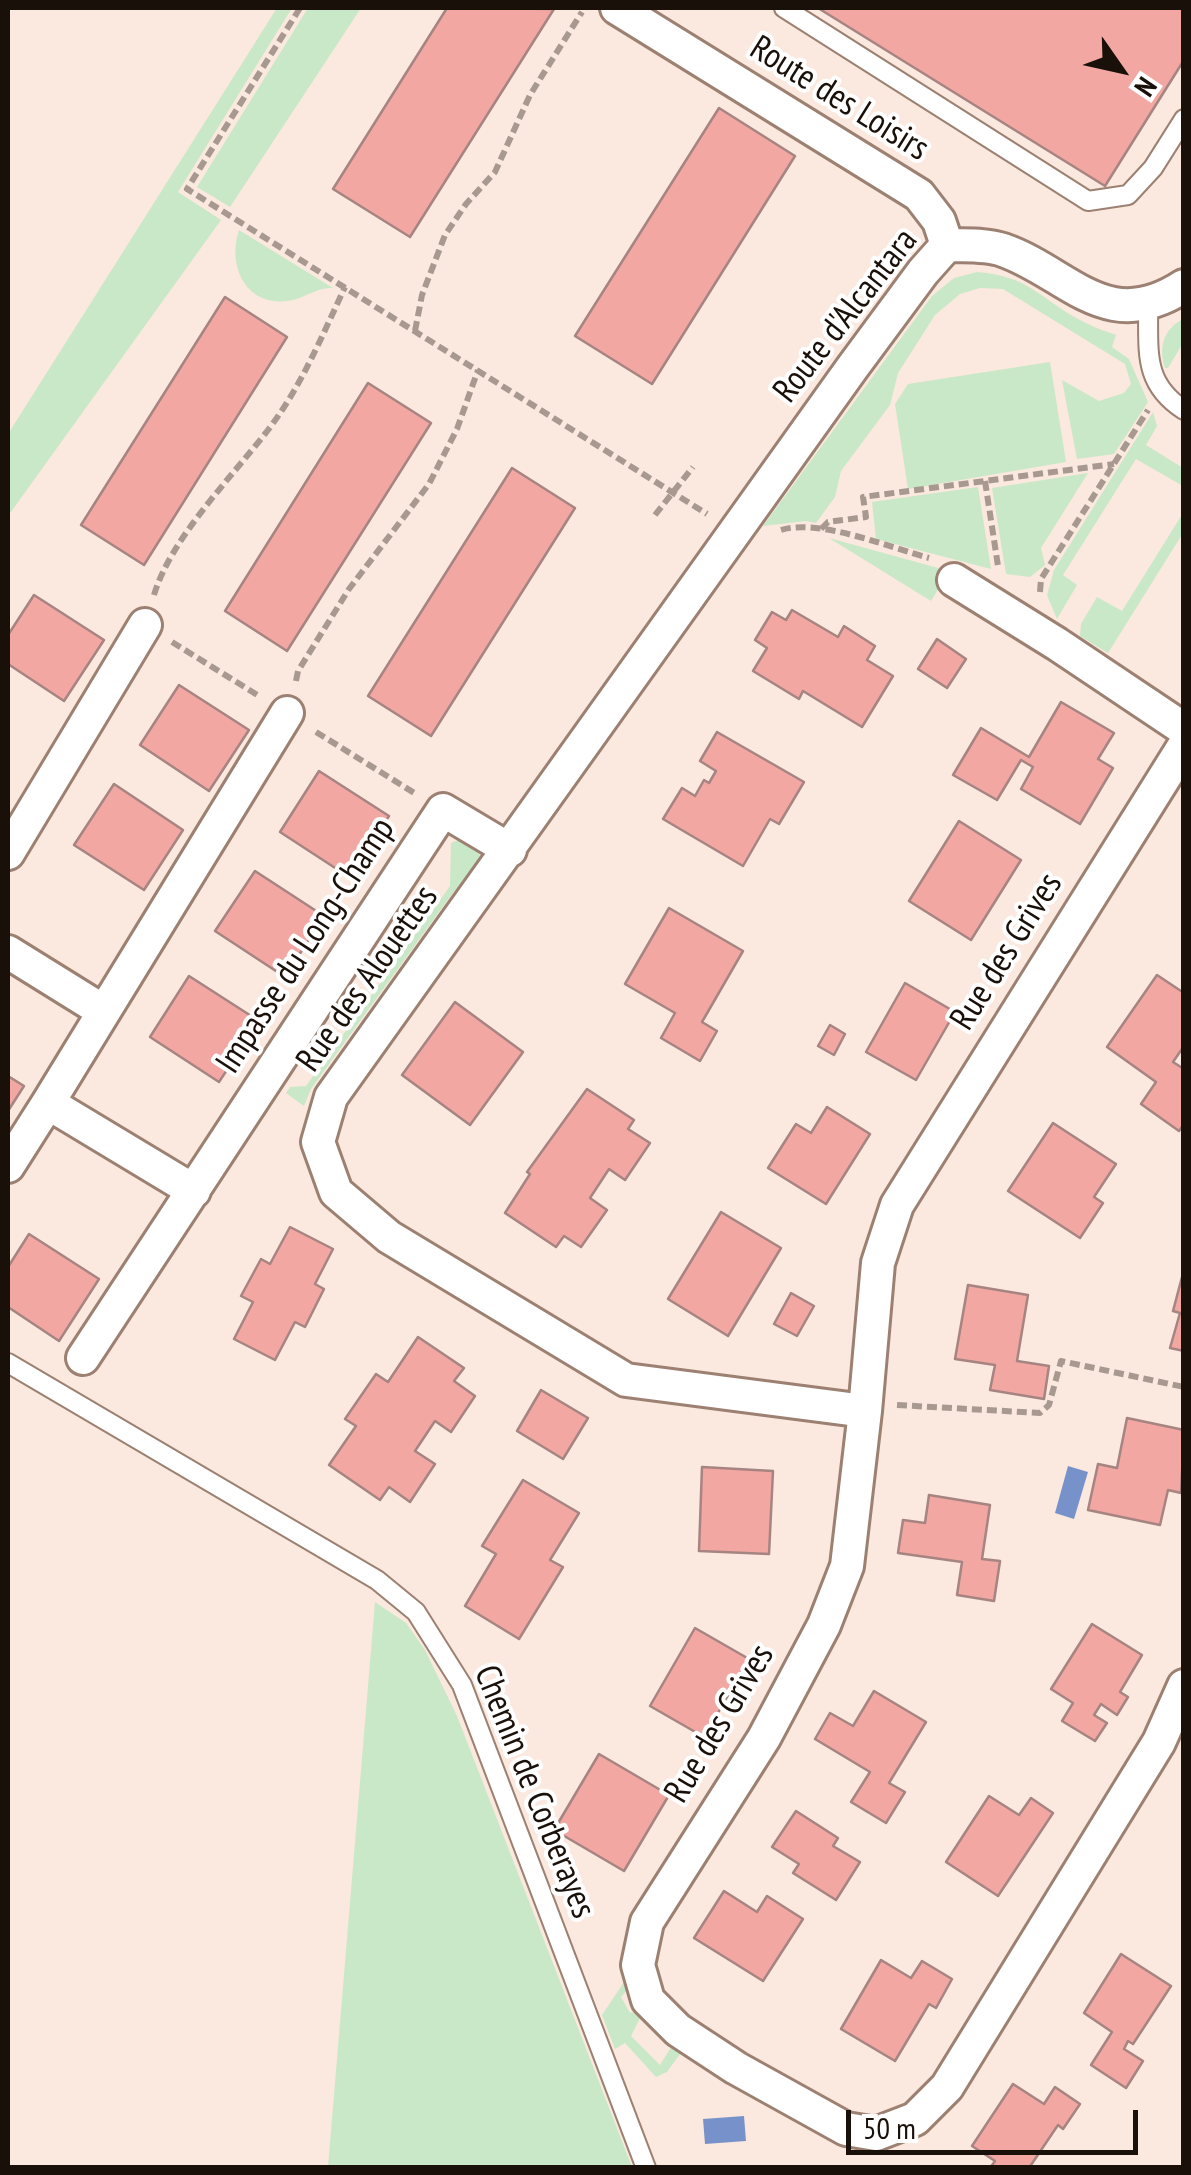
<!DOCTYPE html>
<style>
body{margin:0}
#map{position:relative;width:1191px;height:2175px;overflow:hidden;background:#fbe8de;font-family:"PT Sans Narrow",sans-serif}
canvas{display:block}
.frame{position:absolute;inset:0;border:10px solid #1a100a;pointer-events:none}
.north{position:absolute;left:1071px;top:20px;width:100px;height:100px;-webkit-text-stroke:8px #fff;paint-order:stroke;rotate:124deg;font-size:28px;font-weight:700;line-height:40px;text-align:center;color:#1a100a}
.north::after{content:'';display:block;margin:auto;width:35px;height:45px;background:#1a100a;clip-path:polygon(50% 0,100% 100%,50% 72%,0 100%)}
.scale{position:absolute;left:846px;top:2110px;width:292px;height:45px;box-sizing:border-box;border:5px solid #1a100a;border-top:0;padding-left:12px;font-size:30px;line-height:35px;white-space:nowrap;color:#1a100a;-webkit-text-stroke:8px #fff;paint-order:stroke}
</style>
<div id="map">
<canvas width="1191" height="2175"></canvas>
<div class="frame"></div>
<div class="north">N</div>
<div class="scale">50 m</div>
</div>
<script>
const g = document.querySelector('canvas').getContext('2d');
g.lineJoin = 'round';
function fill(path, color) { g.fillStyle = color; g.fill(path, 'evenodd'); }
function strokePath(path, color, width, dash) { g.strokeStyle = color; g.lineWidth = width; g.lineCap = dash ? 'butt' : 'round'; g.setLineDash(dash || []); g.stroke(path); }
function write(font, color, halo, rows, align = 'center') {
  g.font = font + ' "PT Sans Narrow",sans-serif'; g.lineWidth = 8; g.setLineDash([]); g.textBaseline = 'middle'; g.strokeStyle = halo; g.fillStyle = color; for (const [text, x, y, turn = 0] of rows) {
    g.save(); g.translate(x, y); g.rotate((+turn || 0) * Math.PI / 180); g.textAlign = isNaN(turn) ? turn : align; if (halo) g.strokeText(text, 0, 0); g.fillText(text, 0, 0); g.restore();
  }
}
fill(new Path2D(`
 M277,8H292L178,192L221,220L8,516V434Z
 M308,8H361L230,207L197,187Z
 M239,230L333,288C315,287 305,299 287,301C245,306 227,265 239,230Z
 M977,272C1032,276 1042,302 1086,323C1095,328 1106,331 1116,335L1112,347L1129,359L1148,402L1114,454L1077,459L1062,380L1099,401L1124,393L1131,384L1125,364L1003,289L980,288L960,294L935,315L898,373L890,405L841,471L835,497L816,523L806,521L763,526L932,296L954,278Z
 M1183,319V343L1168,368H1165C1158,347 1164,329 1183,319Z
 M1050,362L1066,462L908,489L895,404L908,384Z
 M1153,412L1157,426L1146,445L1183,468V486L1136,459L1063,575L1077,585L1057,619L1047,595L1054,570Z
 M1088,473L1041,548L1045,565L1030,577L1006,574L992,488Z
 M978,487L991,569L876,539L872,502Z
 M1183,513V533L1108,653L1080,636L1081,624L1097,597L1122,611Z
 M829,538L949,571L931,601Z
 M463,838L479,849L482,874L470,890H455L311,1089L304,1106L286,1093L290,1087L306,1086L450,886L451,843Z
 M375,1602L406,1623L425,1650L457,1716L632,2167H328Z
 M626,1979L630,1987L621,1997L630,2013L641,2009L643,2012L631,2036L660,2065L673,2044L683,2050L667,2072L656,2077L625,2043L615,2049L602,2015Z`), '#c9e8c8');
fill(new Path2D(`
 M1068,1466L1088,1472L1074,1519L1055,1513Z
 M744,2116L746,2141L705,2144L703,2119Z`), '#7792cb');
const building = new Path2D(`
 M447,8L554,9L410,237L333,189Z
 M818,8H1184V60L1105,186Z
 M719,108L795,156L652,384L575,336Z
 M225,297L287,337L144,565L81,525Z
 M368,383L431,423L287,651L225,611Z
 M512,468L575,508L431,736L368,696Z
 M34,595L104,640L64,701L8,664V635Z
 M792,610L838,637L844,626L875,646L867,660L893,676L862,727L803,691L799,699L753,671L767,648L755,640L772,612L786,620Z
 M937,639L966,659L947,688L918,669Z
 M179,685L249,730L209,791L140,745Z
 M1061,702L1114,733L1098,759L1113,768L1080,824L1021,789L1033,767L1021,760L997,800L953,775L981,728L1029,757Z
 M717,732L804,782L779,824L770,819L743,866L663,819L682,788L695,796L704,780L709,783L716,771L700,761Z
 M319,771L389,816L349,877L280,832Z
 M114,784L183,830L144,890L74,845Z
 M959,821L1021,860L971,940L909,901Z
 M255,871L324,916L285,977L215,931Z
 M669,908L743,951L702,1022L717,1031L700,1061L661,1038L675,1013L625,984Z
 M1157,975L1184,993V1046L1173,1062L1184,1069V1124L1179,1131L1141,1104L1156,1082L1107,1047Z
 M189,976L259,1021L219,1082L150,1037Z
 M905,983L955,1012L916,1080L866,1052Z
 M455,1002L523,1052L470,1125L402,1075Z
 M830,1025L845,1034L834,1055L818,1046Z
 M8,1076L24,1086L8,1111Z
 M587,1089L634,1120L628,1129L650,1143L625,1180L609,1169L590,1198L607,1210L581,1247L564,1236L556,1247L505,1213L530,1174L527,1172Z
 M827,1107L870,1134L826,1204L768,1168L796,1124L811,1133Z
 M1053,1123L1116,1164L1094,1197L1103,1203L1080,1238L1008,1191Z
 M721,1212L781,1248L728,1336L668,1299Z
 M290,1227L333,1249L315,1284L324,1289L305,1327L295,1322L275,1360L234,1339L253,1302L241,1296L261,1259L270,1264Z
 M29,1234L99,1279L59,1341L8,1307V1267Z
 M1182,1277L1184,1278V1351L1170,1348L1180,1313L1173,1311Z
 M968,1285L1028,1295L1017,1361L1049,1366L1044,1399L990,1390L995,1365L955,1359Z
 M791,1293L814,1306L797,1336L774,1324Z
 M418,1337L464,1368L454,1381L475,1396L451,1432L435,1421L415,1451L435,1464L410,1502L389,1487L380,1500L329,1465L356,1426L345,1419L376,1374L388,1382Z
 M541,1390L588,1418L563,1459L517,1431Z
 M1127,1418L1184,1430L1181,1493L1168,1490L1160,1525L1088,1510L1098,1464L1117,1468Z
 M702,1467L773,1471L769,1554L699,1551Z
 M523,1480L579,1513L550,1560L563,1567L519,1639L465,1606L496,1554L482,1546Z
 M929,1495L990,1505L982,1559L1000,1561L994,1601L957,1595L962,1562L898,1553L903,1520L925,1523Z
 M1092,1624L1142,1655L1120,1692L1128,1697L1117,1715L1101,1704L1094,1715L1107,1723L1095,1741L1062,1721L1073,1703L1051,1689Z
 M695,1628L749,1659L704,1737L650,1706Z
 M874,1691L926,1722L889,1783L905,1792L886,1823L851,1802L870,1772L815,1739L830,1713L853,1726Z
 M599,1754L669,1795L624,1871L554,1830Z
 M989,1796L1019,1815L1031,1798L1053,1813L998,1896L946,1862Z
 M796,1811L838,1838L833,1846L860,1862L836,1900L793,1873L799,1864L772,1847Z
 M724,1891L757,1912L767,1896L803,1919L763,1981L694,1938Z
 M1121,1954L1171,1986L1133,2044L1128,2041L1124,2049L1143,2061L1126,2088L1091,2065L1112,2032L1084,2013Z
 M881,1960L911,1978L922,1961L952,1979L936,2008L929,2004L895,2061L841,2029Z
 M1013,2084L1044,2104L1055,2087L1080,2104L1063,2129L1058,2125L1029,2168H990L995,2161L972,2146Z`);
fill(building, '#f3a7a2');
strokePath(building, '#a68481', 2.5);
const lane = new Path2D(`
 M784,8L1088,201L1128,195L1153,168L1184,119
 M1148,305C1149,350 1142,383 1184,410
 M8,1363L377,1580L416,1612L462,1685L646,2168`);
const street = new Path2D(`
 M617,8L919,195L939,221L947,245
 M954,580L1057,644L1184,729
 M1184,746L897,1205L878,1263L865,1411L847,1566L824,1625L764,1738L647,1922L638,1965L648,2000L678,2030L736,2068L846,2129L876,2134L915,2119L947,2087L1159,1742L1184,1686
 M8,853L145,625
 M8,952L103,1011
 M48,1103L287,713
 M8,1166L48,1103L194,1191
 M83,1358L443,810L510,850
 M865,1411L626,1380L389,1237L336,1192L318,1142L331,1097L852,368L923,272L947,245C965,246 985,244 1003,250C1069,273 1106,337 1184,286`);
strokePath(lane, '#9c8071', 22);
strokePath(street, '#9c8071', 38);
strokePath(new Path2D(`
 M300,8L187,189L707,514
 M415,331L422,295L445,235L466,204L495,172L530,95L582,12
 M985,481L998,566
 M655,515L693,467
 M821,529L828,522L866,517L863,497L1114,464
 M781,530C819,518 891,548 929,558
 M1040,592L1041,579L1148,410
 M154,595C171,538 231,478 268,430C301,387 322,336 345,287
 M172,642L259,696
 M296,681L298,671L349,589L429,484L457,429L478,370
 M316,732L416,794
 M897,1405L1040,1413L1049,1405L1061,1361L1184,1387`), '#a89990', 6, [10, 5]);
strokePath(lane, '#fff', 18);
strokePath(street, '#fff', 32);
write('35px', '#1a100a', '#fff', [
 ["Route des Loisirs",839,99,32],
 ["Route d'Alcantara",846,316,-52],
 ["Impasse du Long-Champ",306,946,-57],
 ["Rue des Grives",1007,952,-58],
 ["Rue des Alouettes",368,979,-55],
 ["Rue des Grives",720,1724,-59],
 ["Chemin de Corberayes",534,1792,68]
]);
</script>
